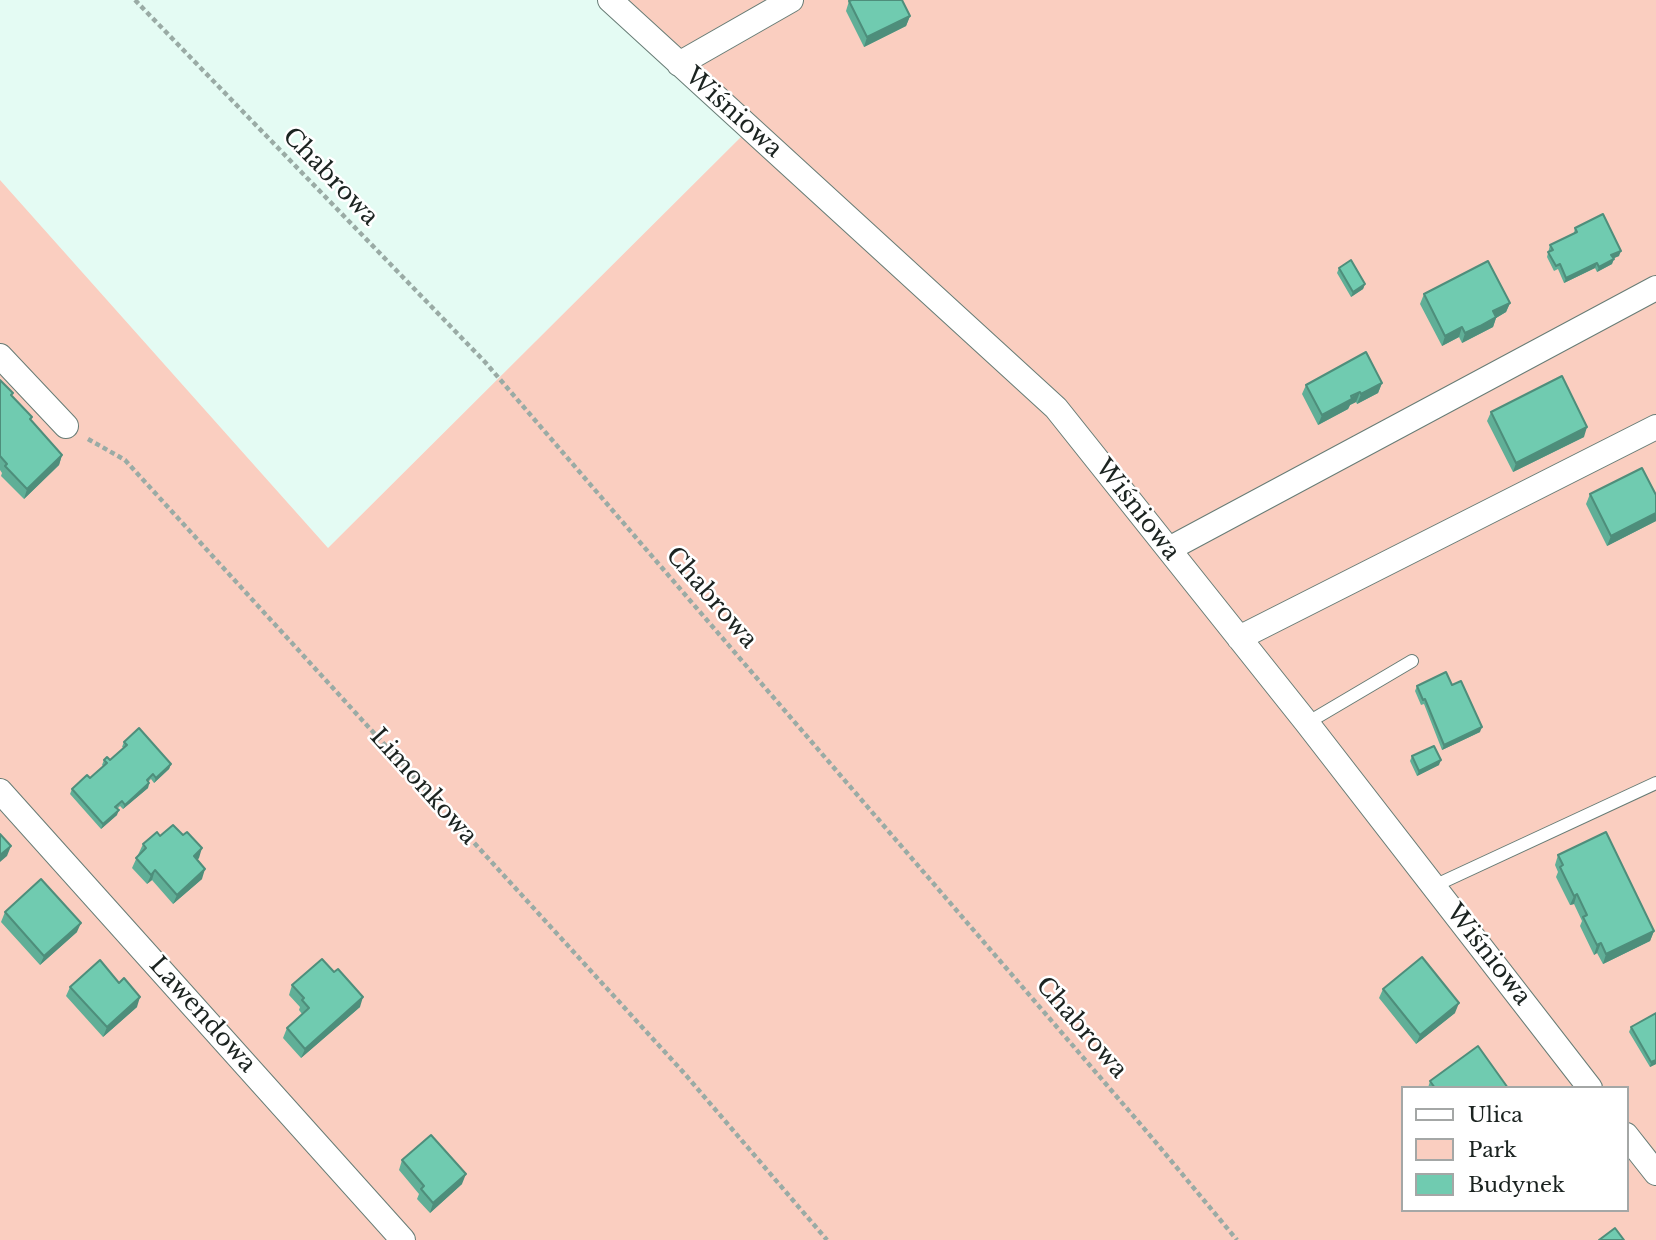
<!DOCTYPE html>
<meta charset="utf-8">
<style>
body{margin:0}
#map{position:relative;width:1656px;height:1240px;overflow:hidden;background:#e4fbf3;font-family:"Libre Baskerville",serif}
canvas{display:block}
.legend{position:absolute;left:1401px;top:1086px;width:228px;height:126px;box-sizing:border-box;background:#fff;border:2px solid #a4a7a6;margin:0;padding:9px 12px;list-style:none;font-size:21px;color:#1b2320}
.legend li{display:flex;align-items:center;gap:14px;height:35px}
.legend b{width:35px;border:2px solid #a4a7a6}
</style>
<div id="map">
<canvas width="1656" height="1240"></canvas>
<ul class="legend">
<li><b style="height:9px;background:#fff"></b>Ulica</li>
<li><b style="height:19px;background:#facec0"></b>Park</li>
<li><b style="height:19px;background:#70cbb0"></b>Budynek</li>
</ul>
</div>
<script>
const g = document.querySelector('canvas').getContext('2d');
g.lineJoin = 'round';
function fill(path, color) { g.fillStyle = color; g.fill(path, 'evenodd'); }
function strokePath(path, color, width, dash) { g.strokeStyle = color; g.lineWidth = width; g.lineCap = dash ? 'butt' : 'round'; g.setLineDash(dash || []); g.stroke(path); }
function write(font, color, halo, rows, align = 'center') {
  g.font = font + ' "Libre Baskerville",serif'; g.lineWidth = 5; g.setLineDash([]); g.textBaseline = 'middle'; g.strokeStyle = halo; g.fillStyle = color; for (const [text, x, y, turn = 0] of rows) {
    g.save(); g.translate(x, y); g.rotate((+turn || 0) * Math.PI / 180); g.textAlign = isNaN(turn) ? turn : align; if (halo) g.strokeText(text, 0, 0); g.fillText(text, 0, 0); g.restore();
  }
}
fill(new Path2D(`
 M600,0H1656V1240H0V180L328,548L744,134ZM1402,1088H1626V1210H1402Z`), '#facec0');
const service = new Path2D(`
 M1307,723L1412,661
 M1434,886L1656,783`);
const minor = new Path2D(`
 M610,0L1056,408L1307,723L1590,1088
 M679,64L791,0
 M0,356L66,426
 M1169,549L1656,288
 M1239,638L1656,427
 M0,791L403,1240
 M1626,1135L1656,1173`);
strokePath(service, '#677c75', 14);
strokePath(minor, '#677c75', 26);
strokePath(new Path2D(`
 M135,0L485,362L1148,1133L1237,1240
 M88,439L125,460L684,1073L827,1240`), '#9aaba5', 4.5, [5, 3.5]);
strokePath(service, '#fff', 12);
strokePath(minor, '#fff', 24);
fill(new Path2D(`
 M849,1L910,16L906,26L864,47L846,11Z
 M1575,228L1619,256L1613,258L1612,264L1597,272L1595,268L1564,283L1558,269L1554,271L1547,257L1550,245L1574,233Z
 M1339,268L1365,284L1363,289L1351,297L1337,273Z
 M1424,294L1510,303L1506,312L1496,318L1493,327L1462,343L1459,337L1442,346L1420,304Z
 M0,380L12,396L32,417L31,420L62,455L59,465L24,499L1,476L2,473L0,470Z
 M1382,383L1378,393L1357,404L1356,402L1350,405L1348,409L1318,425L1302,394L1306,385Z
 M1491,412L1584,437L1513,472L1487,421Z
 M1590,494L1656,495V521L1607,546L1586,504Z
 M1452,685L1480,732L1442,750L1424,704L1421,705L1415,691L1417,686Z
 M124,742L171,764L169,769L154,783L151,779L148,782L149,783L148,788L123,809L120,806L117,809V815L101,829L70,794L72,789L90,778L103,766L102,765L104,760H110L124,748L122,747Z
 M1412,756L1439,765L1417,776L1410,761Z
 M160,836L199,858L197,860L202,879L173,904L152,880L147,884L132,868L143,844Z
 M1558,855L1654,931L1650,941L1603,964L1597,953L1594,955L1580,926L1582,921L1574,904L1570,905L1556,877L1558,872L1555,865Z
 M5,912L77,932L40,965L1,922Z
 M334,972L360,1007L301,1058L283,1038L287,1028L302,1014L299,1010L300,1007L289,995L292,985Z
 M70,987L137,1007L103,1037L66,996Z
 M1383,989L1455,1013L1416,1044L1379,998Z
 M1656,1013V1064L1650,1067L1629,1032L1631,1027Z
 M1430,1081L1508,1088H1428Z
 M402,1160L462,1184L430,1213L417,1199L419,1194L399,1170Z`), '#60af97');
fill(new Path2D(`
 M910,16L906,26L864,47L867,37Z
 M1621,251L1619,256L1610,260L1611,255Z
 M1614,259L1612,264L1597,272L1599,267Z
 M1597,263L1595,268L1564,283L1566,278Z
 M1365,284L1363,289L1351,297L1353,292Z
 M1510,303L1506,312L1496,318L1493,327L1462,343L1465,333L1493,311Z
 M1462,327L1459,337L1442,346L1445,336Z
 M1382,383L1378,393L1357,404L1361,394Z
 M1360,392L1356,402L1350,405L1348,409L1318,425L1322,415Z
 M1587,427L1584,437L1513,472L1516,463Z
 M62,455L59,465L24,499L27,489Z
 M1656,513V521L1607,546L1611,536Z
 M1482,727L1480,732L1442,750L1444,745Z
 M1441,760L1439,765L1417,776L1419,771Z
 M171,764L169,769L154,783L156,778Z
 M149,783L148,788L123,809L125,805Z
 M119,810L117,815L101,829L103,824Z
 M11,846L7,856L0,862V855Z
 M202,848L199,858L190,866L194,856Z
 M205,869L202,879L173,904L177,895Z
 M155,870L152,880L147,884L151,875Z
 M1577,894L1574,904L1570,905L1574,896Z
 M81,923L77,932L40,965L44,956Z
 M1654,931L1650,941L1603,964L1606,954Z
 M1601,943L1597,953L1594,955L1597,945Z
 M140,997L137,1007L103,1037L107,1027Z
 M363,997L360,1007L301,1058L305,1049Z
 M1459,1003L1455,1013L1416,1044L1420,1035Z
 M1656,1060V1064L1650,1067L1651,1062Z
 M466,1174L462,1184L430,1213L433,1203Z`), '#4e8e7b');
const building = new Path2D(`
 M852,0H902L910,16L867,37L849,1Z
 M1603,214L1621,251L1611,255L1614,259L1599,267L1597,263L1566,278L1560,264L1556,266L1548,252L1553,250L1550,245L1577,232L1575,228Z
 M1351,260L1365,284L1353,292L1339,268Z
 M1488,261L1510,303L1493,311L1496,317L1480,326L1465,333L1462,327L1445,336L1424,294Z
 M1366,352L1382,383L1361,394L1360,392L1351,396L1352,399L1322,415L1306,385Z
 M1562,376L1587,427L1516,463L1491,412Z
 M0,380L13,393L11,395L32,417L30,419L62,455L27,489L5,466L7,464L0,456Z
 M1642,468L1656,495V513L1611,536L1590,494Z
 M1446,672L1452,685L1461,681L1482,727L1444,745L1425,699L1423,700L1417,686Z
 M139,728L171,764L156,778L153,774L147,780L149,783L125,805L122,801L115,807L119,810L103,824L72,789L87,775L90,778L107,763L104,760L107,757L110,760L127,745L124,742Z
 M1434,746L1441,760L1419,771L1412,756Z
 M173,825L183,835L187,832L202,848L194,856L205,869L177,895L155,870L151,875L136,858L146,848L143,844L157,832L160,836Z
 M1606,832L1654,931L1606,954L1601,943L1597,945L1583,917L1587,915L1577,894L1574,896L1560,867L1563,865L1558,855Z
 M0,834L11,846L0,855Z
 M41,879L81,923L44,956L5,912Z
 M1422,957L1459,1003L1420,1035L1383,989Z
 M322,959L334,972L338,969L363,997L305,1049L287,1028L309,1008L302,1000L304,998L292,985Z
 M100,960L119,983L124,978L140,997L107,1027L70,987Z
 M1656,1013V1060L1651,1062L1631,1027Z
 M1478,1046L1508,1088H1435L1430,1081Z
 M431,1135L466,1174L433,1203L421,1189L424,1186L402,1160Z
 M1615,1228L1624,1240H1599Z`);
fill(building, '#70cbb0');
strokePath(building, '#4e8e7b', 2);
write('24px', '#1b2320', '#fff', [
 ["Wiśniowa",733,113,42],
 ["Chabrowa",330,177,46],
 ["Wiśniowa",1137,510,52],
 ["Chabrowa",711,598,49],
 ["Limonkowa",423,787,48],
 ["Wiśniowa",1488,955,52],
 ["Lawendowa",202,1015,48],
 ["Chabrowa",1081,1028,49]
]);
</script>
